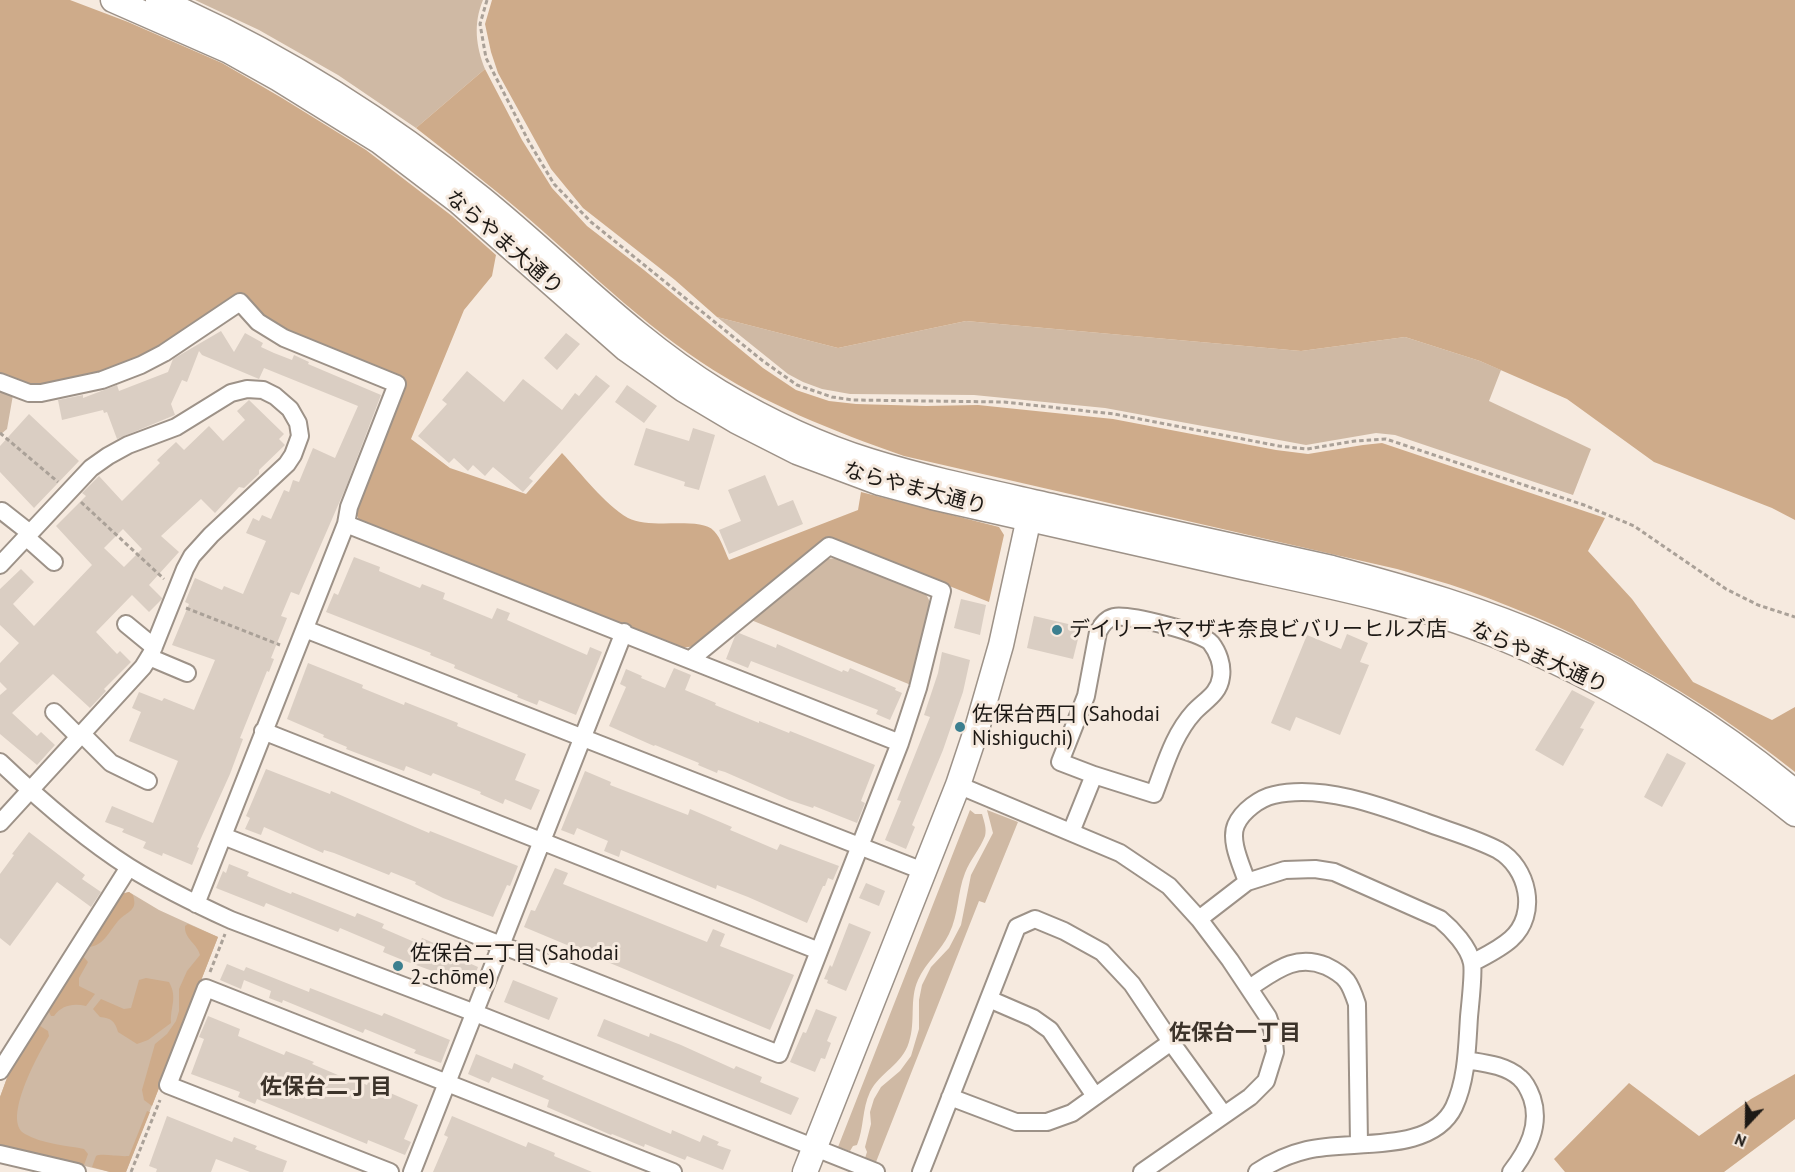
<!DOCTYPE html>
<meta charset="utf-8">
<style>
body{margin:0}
#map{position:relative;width:1795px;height:1172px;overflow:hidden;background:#f6eadf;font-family:"PT Sans",sans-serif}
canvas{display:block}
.north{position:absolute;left:1717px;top:1094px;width:60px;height:60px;-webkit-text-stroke:4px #f6eadf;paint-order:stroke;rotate:202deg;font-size:16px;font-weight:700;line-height:24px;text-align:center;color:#1d1915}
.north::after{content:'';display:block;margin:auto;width:21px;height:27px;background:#1d1915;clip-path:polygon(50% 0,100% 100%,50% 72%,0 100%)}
</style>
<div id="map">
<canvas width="1795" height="1172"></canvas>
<div class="north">N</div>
</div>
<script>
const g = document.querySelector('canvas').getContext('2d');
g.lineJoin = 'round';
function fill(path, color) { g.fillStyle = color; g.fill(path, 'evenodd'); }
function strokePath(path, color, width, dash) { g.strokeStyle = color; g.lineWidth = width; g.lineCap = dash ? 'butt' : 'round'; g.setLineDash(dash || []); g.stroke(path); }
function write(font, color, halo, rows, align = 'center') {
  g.font = font + ' "PT Sans","Noto Sans JP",sans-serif'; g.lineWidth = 6; g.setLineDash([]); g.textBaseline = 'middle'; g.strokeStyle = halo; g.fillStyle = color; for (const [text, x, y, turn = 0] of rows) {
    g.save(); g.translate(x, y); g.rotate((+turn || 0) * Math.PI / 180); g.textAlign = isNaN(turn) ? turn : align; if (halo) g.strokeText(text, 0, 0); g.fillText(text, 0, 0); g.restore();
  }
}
fill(new Path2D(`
 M195,0H483C473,24 476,46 485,69L416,128L338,75L259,30Z
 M717,317L838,348L966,321L1301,351L1405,337L1480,361L1501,370L1489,401L1591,449L1573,495L1395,435L1376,433L1306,445L1105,408L974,395L850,394L822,389L803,382L788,374Z
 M0,390L13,395L7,429L0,435Z
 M838,558L925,592L931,604L911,685L751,620L825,559Z
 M970,810L975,814H982C984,821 987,829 985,836C980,849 970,860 965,873C957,893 959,914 949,934C941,951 926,962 918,980C909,1000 916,1021 909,1042C902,1065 880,1072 870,1092C862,1109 864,1128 857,1145L853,1146L850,1151L838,1147Z
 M987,810L1018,822L985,903L979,901L876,1162L865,1158L867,1152L865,1147L871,1124L870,1112L874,1099L881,1087L900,1071L911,1056L919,1029V1000L922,985L931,967L949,948L961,925L971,875L993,833Z
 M129,892L159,910L218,937L126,1172H110L5,1147L0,1097L11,1067L121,894Z`), '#cfb9a4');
fill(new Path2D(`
 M0,0H70L128,22L222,63L282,98L366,150L452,216L496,255L492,276L464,310L411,439L450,468L526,494L562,453C581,473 604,504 628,518C650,530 700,516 714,531C721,538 725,552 729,560L858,510L861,492L999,527L1004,535L989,602L828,537L695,646L682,648L359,520L354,509L405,380L267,322L240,294L145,356L94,374L35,389L0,376Z
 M492,0H1795V520L1772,508L1654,462L1567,399L1480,361L1405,337L1301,351L966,321L838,348L717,317L675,280L583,208L551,169L498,73L491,52L485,24Z
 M485,69L522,140L552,188L587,226L644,270L763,368L796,390L829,401L856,404L926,406L978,405L1113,419L1276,450L1308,454L1363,445L1382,443L1605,518L1588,551L1632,599L1693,682L1772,720L1795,707V772C1695,692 1587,633 1466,590C1444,582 1420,576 1397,569L904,456C833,431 764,404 701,362C629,314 569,251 502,196C474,173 445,151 416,128Z
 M129,892L133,895C134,899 136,905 132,909C130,912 124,915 121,918C111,927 105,946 89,947L88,946L121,894Z
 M188,924L218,937L152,1106L144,1100L142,1090L155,1044L167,1034L176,1021L179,1011V989L187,971L200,955C197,943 184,939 185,926Z
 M82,955L88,962L79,978V986L95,994L86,1006C73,1003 62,1005 54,1016H51L47,1008Z
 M146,978L169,982C178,998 170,1007 171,1023L148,1040L137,1044L118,1032C115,1021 111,1018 100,1017L93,1009L101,999L124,1009L131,1008L139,980Z
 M37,1024L48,1031L49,1036C39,1053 1,1121 25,1134C42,1144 65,1145 84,1149L88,1154L84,1165L0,1147V1097L11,1067Z
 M1795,1074V1119L1724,1172H1565L1554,1159L1629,1083L1699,1136L1751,1099Z
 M147,1111L150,1112L126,1172H110L92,1167L96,1156C102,1153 118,1157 129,1156Z`), '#ceab8a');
fill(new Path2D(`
 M221,331L234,352L245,333L263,343L261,347L274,353L292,360L294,355L309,362L308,364L381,395L346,487L299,595L291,592L281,616L287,618L271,658L274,659L269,672L267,671L240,738L243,739L230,774L197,847L199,848L192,865L163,853L162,856L143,848L146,842L122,832L124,829L105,822L112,806L153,823L178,761L129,741L141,712L132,708L139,692L162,701L164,698L194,710L215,660L172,645L189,604L185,602L195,578L222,590L224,586L243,594L266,541L246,533L253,518L259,521L262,515L271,519L284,490L289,492L293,480L299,482L313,448L335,458L358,406L264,368L259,379L202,355L199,351L187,382L182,380L171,404L175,415L117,439L107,412L104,413L103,410L62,420L58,400L83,395V398L117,385L119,391L168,372L173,359Z
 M566,333L580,344L557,370L544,358Z
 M467,371L504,402L523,379L562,410L575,393L579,396L596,375L610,386L529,478L533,481L523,492L493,467L485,476L473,465L468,471L454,458L449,463L418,436L447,404L442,400Z
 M627,385L657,406L644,423L615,402Z
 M249,400L284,434L279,439L285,445L259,470V474L244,488L239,487L215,513L201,499L161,536L179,552L149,585L162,598V599L149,612L132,595L96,632L117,654L120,651L131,662L104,689L106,691L90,708L53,674L12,713L37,736L41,732L55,745L37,765L0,734V695L7,689L0,682V663L19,643L0,625V589L21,569L34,582L13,604L34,626L92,565L56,526L86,496L82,493L99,476L122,501L160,463L157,460L176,442L184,450L209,426L223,441L245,420L237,411ZM123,529L142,549L124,567L104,548Z
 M29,414L79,461L34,508L0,472V446Z
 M646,428L689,441L693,428L715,435L699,490L684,486L685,482L634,465Z
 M765,475L778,506L793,500L803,524L729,554L719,530L741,521L728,490Z
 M354,557L380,567L379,571L420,588L422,584L445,593L443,599L492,619L497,608L510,613L507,620L587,655L590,647L602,652L576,715L539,700L537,705L517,697L518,695L454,668L455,665L430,655L431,653L326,612L334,593L338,595Z
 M961,599L986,605L980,635L954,628Z
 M1034,616L1081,627L1073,659L1027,648Z
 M739,633L776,648L777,644L842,672L843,670L848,672L850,668L896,688L895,690L902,693L890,720L876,714L878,710L751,661L748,668L726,659L735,636Z
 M1347,634L1368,643L1360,662L1369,665L1340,735L1296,717L1290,731L1271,723L1307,635L1341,649Z
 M942,652L970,660L963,692L943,750L912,825L915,827L906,849L885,840L901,801L897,800L930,717L924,715L938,673Z
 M308,663L363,685L362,688L404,705L405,702L458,723L457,726L526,754L515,780L540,790L531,810L505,799L503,804L480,794L481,792L433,773L431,776L406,766L404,771L346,749L347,747L323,737L324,735L287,719Z
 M674,668L691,675L685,690L716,703L715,705L759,723V721L789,733L790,731L875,765L861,801L865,803L857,823L814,806L813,808L789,800L725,772L718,770L717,773L698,765L699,763L655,745L654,746L609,726L626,687L620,684L626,669L642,676L641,678L665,688Z
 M1572,690L1595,702L1580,728L1584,729L1563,766L1535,750Z
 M1667,753L1686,763L1662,807L1644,797Z
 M266,769L330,794L331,791L429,833L430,831L518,866L510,886L507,885L493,917L443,898L415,884L416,882L391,872L389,875L334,853L324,850L323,853L264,827L261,835L245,829L250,818L246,816Z
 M585,771L611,782L610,785L688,815L690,809L732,827L730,830L735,832L777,850L780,844L839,866L833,880L828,878L825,886H823L807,923L748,897L717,885L716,889L621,850L619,857L604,851L608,841L577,828L574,835L561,830Z
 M29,832L85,875L82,879L101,892L91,907L57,882L10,946L0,938V874L14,855L12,854Z
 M229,864L249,872L247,876L291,894L292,892L355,917L357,913L384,924L382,928L419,944L422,938L448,949L446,953L478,967L472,983L440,969L438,973L405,961L383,952L385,947L340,928L338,932L266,903L264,907L216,888L223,871L226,873Z
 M555,868L568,873L563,884L707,942L713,929L725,934L720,946L794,975L770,1030L524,927L531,910L535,911Z
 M866,883L885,891L879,906L859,898Z
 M849,923L871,932L846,991L827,983L828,980L824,979L830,965L832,967Z
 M227,964L244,971L246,967L309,992L310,988L382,1016L384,1013L450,1040L441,1063L414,1053L416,1050L365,1029L363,1033L283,1000L282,1003L269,998L271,991L244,980L241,989L220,980Z
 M513,980L558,998L549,1020L504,1002Z
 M816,1009L837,1017L827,1041L831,1043L825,1059L821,1058L815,1072L790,1062L803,1032L806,1033Z
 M208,1016L240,1029L238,1036L284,1055L286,1051L314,1062L312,1064L359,1084L360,1082L367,1085L370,1078L390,1086L388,1092L418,1105L404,1139L411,1142L405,1155L368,1140L367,1144L257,1099L255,1104L238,1097L240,1092L191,1074L204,1039L199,1037Z
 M604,1019L649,1037L650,1033L681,1045L734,1069L736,1066L762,1077L760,1082L799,1098L791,1115L597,1036Z
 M476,1054L512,1069L514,1063L544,1076L542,1079L671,1134L672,1130L700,1142L703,1135L719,1142L717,1145L731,1150L723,1170L687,1156L685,1160L645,1144L644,1147L612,1134L611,1135L547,1107L549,1100L492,1077L489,1083L468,1074Z
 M167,1116L232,1142L234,1137L257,1146L255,1149L287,1161L283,1172H250L216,1159L211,1172H156L157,1169L149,1166Z
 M452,1116L526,1147L528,1142L555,1153L554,1156L592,1172H433L448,1137L444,1135Z`), '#dacec3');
const street = new Path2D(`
 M0,382L29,393H41L102,380L141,365L164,353L240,302L258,322L284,338L397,384L349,507L346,524L196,904
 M2,511L30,533
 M346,524L900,743
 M26,537L54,562
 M0,565L91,468L108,456L128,445L176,427L231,393L247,389L263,390L275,396L290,409L298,423L300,436L293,455L287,464L211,535L192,556L185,569L151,654L143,667L0,823
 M126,624L154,647
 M305,629L923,871
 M149,657L187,673
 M54,712L79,737
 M263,731L819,951
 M82,734L111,763L148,781
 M0,762C40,800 82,837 129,867C161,887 196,904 231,920L475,1013L876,1172
 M958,785L1120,853L1169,886L1199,919L1230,960L1268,1017L1273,1032L1275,1052L1266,1081L1250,1097L1142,1172
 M1071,832L1094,775L1060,762L1086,696L1098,632C1102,624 1106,619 1114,617C1128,614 1202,632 1211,643C1218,652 1223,665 1221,677C1219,694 1204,701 1194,712C1173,735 1165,766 1154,794L1094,775
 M223,836L779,1054L900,743L918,688L942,591L829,546L691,659
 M1247,882C1242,866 1229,841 1236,825C1242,811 1260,798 1274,795C1322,784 1381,806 1425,822C1449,831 1475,838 1498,850C1528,867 1539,914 1511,939C1500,949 1485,956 1472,963
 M1199,919L1247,882L1285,870L1315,869L1334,872L1440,919C1452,929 1469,947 1472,963C1474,973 1470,1005 1469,1017C1467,1047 1467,1079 1454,1107C1431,1155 1350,1139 1307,1150C1290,1154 1272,1162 1257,1172
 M1249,988C1274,972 1295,953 1326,966C1347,976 1350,983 1357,1004L1359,1144
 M989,999L1033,1018L1050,1030L1095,1096
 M1466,1060C1484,1063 1506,1065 1520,1078C1526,1083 1529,1090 1532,1098C1541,1125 1528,1150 1511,1172
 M0,1071L129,867
 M950,1097L1016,1122H1047L1072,1113L1171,1042
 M0,1154L77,1172
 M390,1172L168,1085L206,988L673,1172
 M412,1172L624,632
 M921,1172L1017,927L1035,919L1064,931L1102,952L1132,984L1171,1042L1224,1115`);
const secondary = new Path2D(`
 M113,0L229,51L279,79L379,141L459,202L626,349L684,390L736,421L797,452L880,483L932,497C1037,520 1142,544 1247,568C1330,586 1415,603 1495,635C1609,682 1699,737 1795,814
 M158,0C276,51 382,118 481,198C561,263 631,338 719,392C766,420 818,445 870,461C934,481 1000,494 1065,509C1154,529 1243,549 1332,568C1408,588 1484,610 1556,642C1642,680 1723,732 1795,792
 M805,1172L958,785L978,725L1001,645L1032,504`);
strokePath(street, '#9d9288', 20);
strokePath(secondary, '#9d9288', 27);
strokePath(new Path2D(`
 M487,0L480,24L486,58L529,142L554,184L591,222L763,361L797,385L832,397L853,400L1004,402L1114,414L1279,446L1307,449L1355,441L1386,439L1584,505L1634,526L1726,589L1758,605L1795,617
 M0,433L58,482
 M81,502L164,579
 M186,608L280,645
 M210,972L225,934
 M131,1172L160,1100`), '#aaa198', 3, [4.5, 3]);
strokePath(street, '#fff', 16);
strokePath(secondary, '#fff', 24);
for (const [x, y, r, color] of [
 [1057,630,6,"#3c7f8f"],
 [960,727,6,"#3c7f8f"],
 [398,966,6,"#3c7f8f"]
]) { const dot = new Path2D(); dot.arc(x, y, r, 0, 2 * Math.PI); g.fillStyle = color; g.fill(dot); strokePath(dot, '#f6eadf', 2); }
write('21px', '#1d1915', '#f6eadf', [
 ["ならやま大通り",504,243,41],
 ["ならやま大通り",915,489,15],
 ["ならやま大通り",1539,658,24]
]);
write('21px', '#1d1915', '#f6eadf', [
 ["デイリーヤマザキ奈良ビバリーヒルズ店",1069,630],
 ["佐保台西口 (Sahodai",972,715],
 ["Nishiguchi)",972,739],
 ["佐保台二丁目 (Sahodai",410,954],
 ["2-chōme)",410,978]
], 'left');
write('bold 22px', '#3c332a', '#f6eadf', [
 ["佐保台一丁目",1235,1034],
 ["佐保台二丁目",326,1088]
]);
</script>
